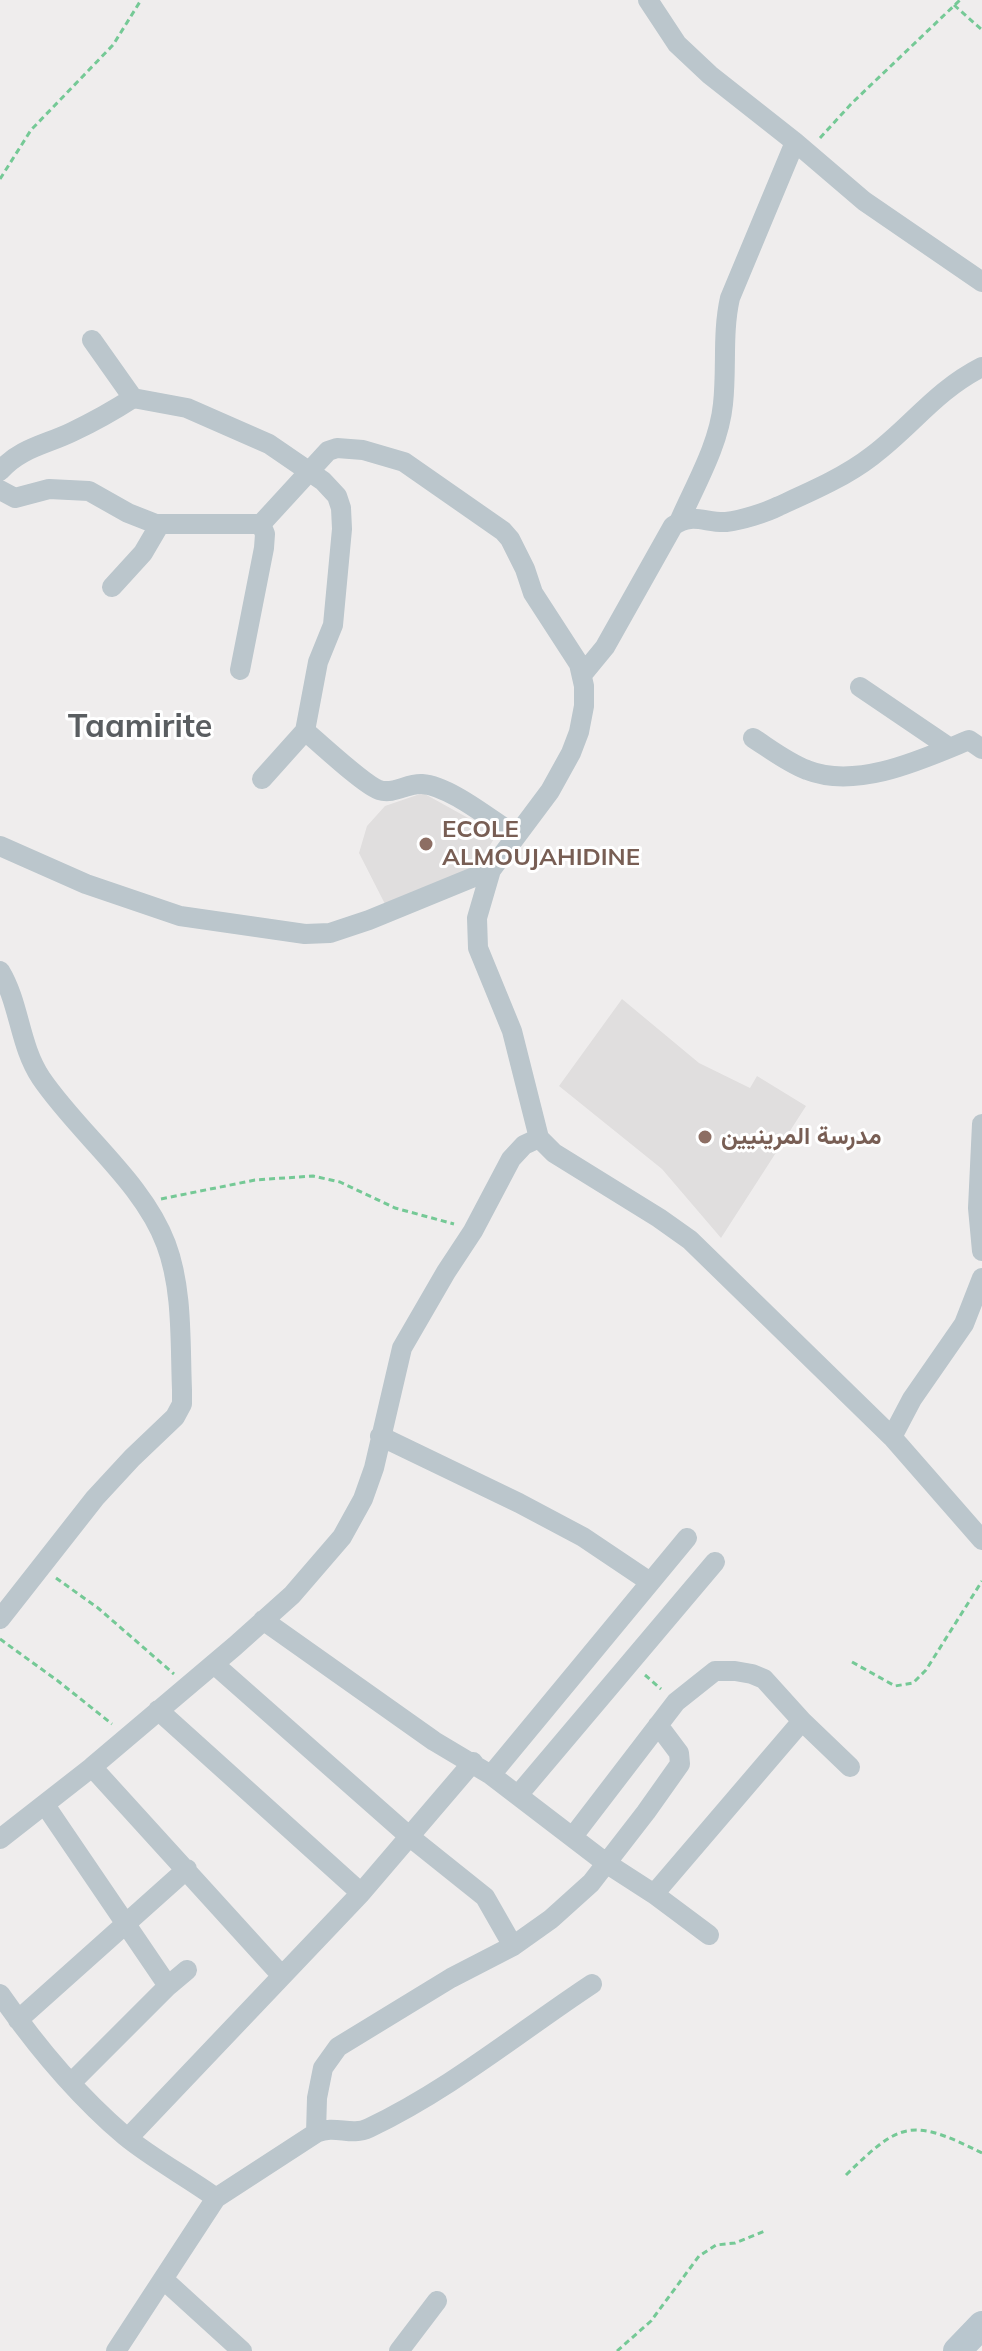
<!DOCTYPE html>
<meta charset="utf-8">
<style>
body{margin:0}
canvas{display:block;background:#efeded}
</style>
<canvas width="982" height="2351"></canvas>
<script>
const g = document.querySelector('canvas').getContext('2d');
g.lineJoin = 'round';
function fill(path, color) { g.fillStyle = color; g.fill(path, 'evenodd'); }
function strokePath(path, color, width, dash) { g.strokeStyle = color; g.lineWidth = width; g.lineCap = dash ? 'butt' : 'round'; g.setLineDash(dash || []); g.stroke(path); }
function write(font, color, halo, rows, align = 'center') {
  g.font = font + ' Mulish,Vazirmatn,sans-serif'; g.lineWidth = 6; g.setLineDash([]); g.textBaseline = 'middle'; g.strokeStyle = halo; g.fillStyle = color; for (const [text, x, y, turn = 0] of rows) {
    g.save(); g.translate(x, y); g.rotate((+turn || 0) * Math.PI / 180); g.textAlign = isNaN(turn) ? turn : align; if (halo) g.strokeText(text, 0, 0); g.fillText(text, 0, 0); g.restore();
  }
}
fill(new Path2D(`
 M423,793L497,834L472,874L385,904L359,853L367,826L385,806Z
 M622,999L699,1063L750,1088L757,1076L806,1106L721,1238L662,1169L559,1086Z`), '#e0dede');
strokePath(new Path2D(`
 M954,5L982,30
 M820,138L852,103L960,0
 M0,179L31,130L113,45L141,0
 M161,1199L255,1180L313,1176L340,1182L395,1208L454,1224
 M56,1578L98,1608L174,1674
 M0,1639L58,1681L112,1724
 M852,1662L895,1686L913,1683L926,1670L982,1581
 M645,1675L661,1689
 M846,2175C901,2121 912,2118 982,2153
 M617,2351L651,2321L699,2256L716,2245L735,2243L765,2231`), '#75c996', 3, [6, 4]);
strokePath(new Path2D(`
 M648,0L677,44L710,75L795,142L864,201L982,282
 M92,340L133,398L187,408L269,444L323,481L337,496L341,508L342,529L333,625L318,662L305,731L262,779
 M0,471C20,448 45,445 72,432C93,422 113,411 133,398
 M0,490L15,498L49,489L89,491L128,513L156,524H261L328,451L337,448L363,450L404,462L503,531L510,539L525,569L533,593L579,664L584,686V706L579,732L571,753L550,791L491,870L477,918L478,948L512,1031L539,1138L554,1153L659,1218L690,1240L892,1437L982,1540
 M679,522C695,485 719,445 723,404C727,368 722,333 730,298L795,142
 M112,587L143,553L160,524
 M240,670L264,548L265,534L261,524
 M582,675L605,647L673,526C692,512 705,523 726,522C742,520 765,513 779,506C810,492 845,477 872,456C912,426 935,391 982,367
 M860,687L950,748
 M305,731C321,744 363,784 379,790C394,795 407,783 422,784C450,786 491,820 515,835
 M753,738C770,749 788,763 807,770C857,790 923,759 969,740L982,749
 M0,846L86,884L180,916L305,934L330,933L369,920L491,870
 M0,971C20,1004 19,1045 41,1078C79,1134 143,1182 166,1244C183,1289 180,1343 182,1390V1404L175,1417L132,1458L95,1498L0,1619
 M982,1124L978,1208L982,1251
 M380,1436L519,1503L583,1537L650,1582
 M892,1437L912,1399L964,1324L982,1278
 M263,1620L434,1741L491,1775L606,1863L654,1894L709,1935
 M214,1664L410,1837L485,1897L513,1946
 M158,1710L361,1893
 M92,1767L282,1976
 M491,1775L687,1538
 M519,1794L715,1562
 M45,1805L168,1986
 M574,1835L676,1702L715,1671H735L752,1674L764,1679L802,1721L850,1767
 M0,1839L92,1767L235,1646L292,1595L342,1537L363,1499L374,1468L402,1348L446,1272L473,1231L511,1159L524,1145L539,1138
 M654,1894L802,1721
 M0,1994C36,2046 77,2095 125,2136C153,2159 187,2177 216,2198
 M18,2020L187,1869
 M71,2083L168,1986L187,1970
 M316,2133L317,2098L323,2068L338,2047L451,1978L513,1946L551,1919L591,1883L646,1812L680,1764L679,1753L658,1725
 M128,2138L361,1893L473,1762
 M163,2279L242,2351
 M116,2351L216,2198L316,2133C336,2124 350,2137 369,2128C449,2090 518,2033 592,1984
 M399,2351L437,2301`), '#bbc6cc', 20);
strokePath(new Path2D(`
 M957,2351L982,2325`), '#b9c6ce', 28);
for (const [x, y, r, color] of [
 [426,844,8,"#8d6e63"],
 [705,1137,8,"#8d6e63"]
]) { const dot = new Path2D(); dot.arc(x, y, r, 0, 2 * Math.PI); g.fillStyle = color; g.fill(dot); strokePath(dot, '#fff', 3); }
write('bold 24px', '#785e54', '#fff', [
 ["ECOLE",442,830],
 ["ALMOUJAHIDINE",442,858],
 ["مدرسة المرينيين",721,1137]
], 'left');
write('bold 32px', '#5a5e61', '#fff', [
 ["Taamirite",140,727]
]);
</script>
